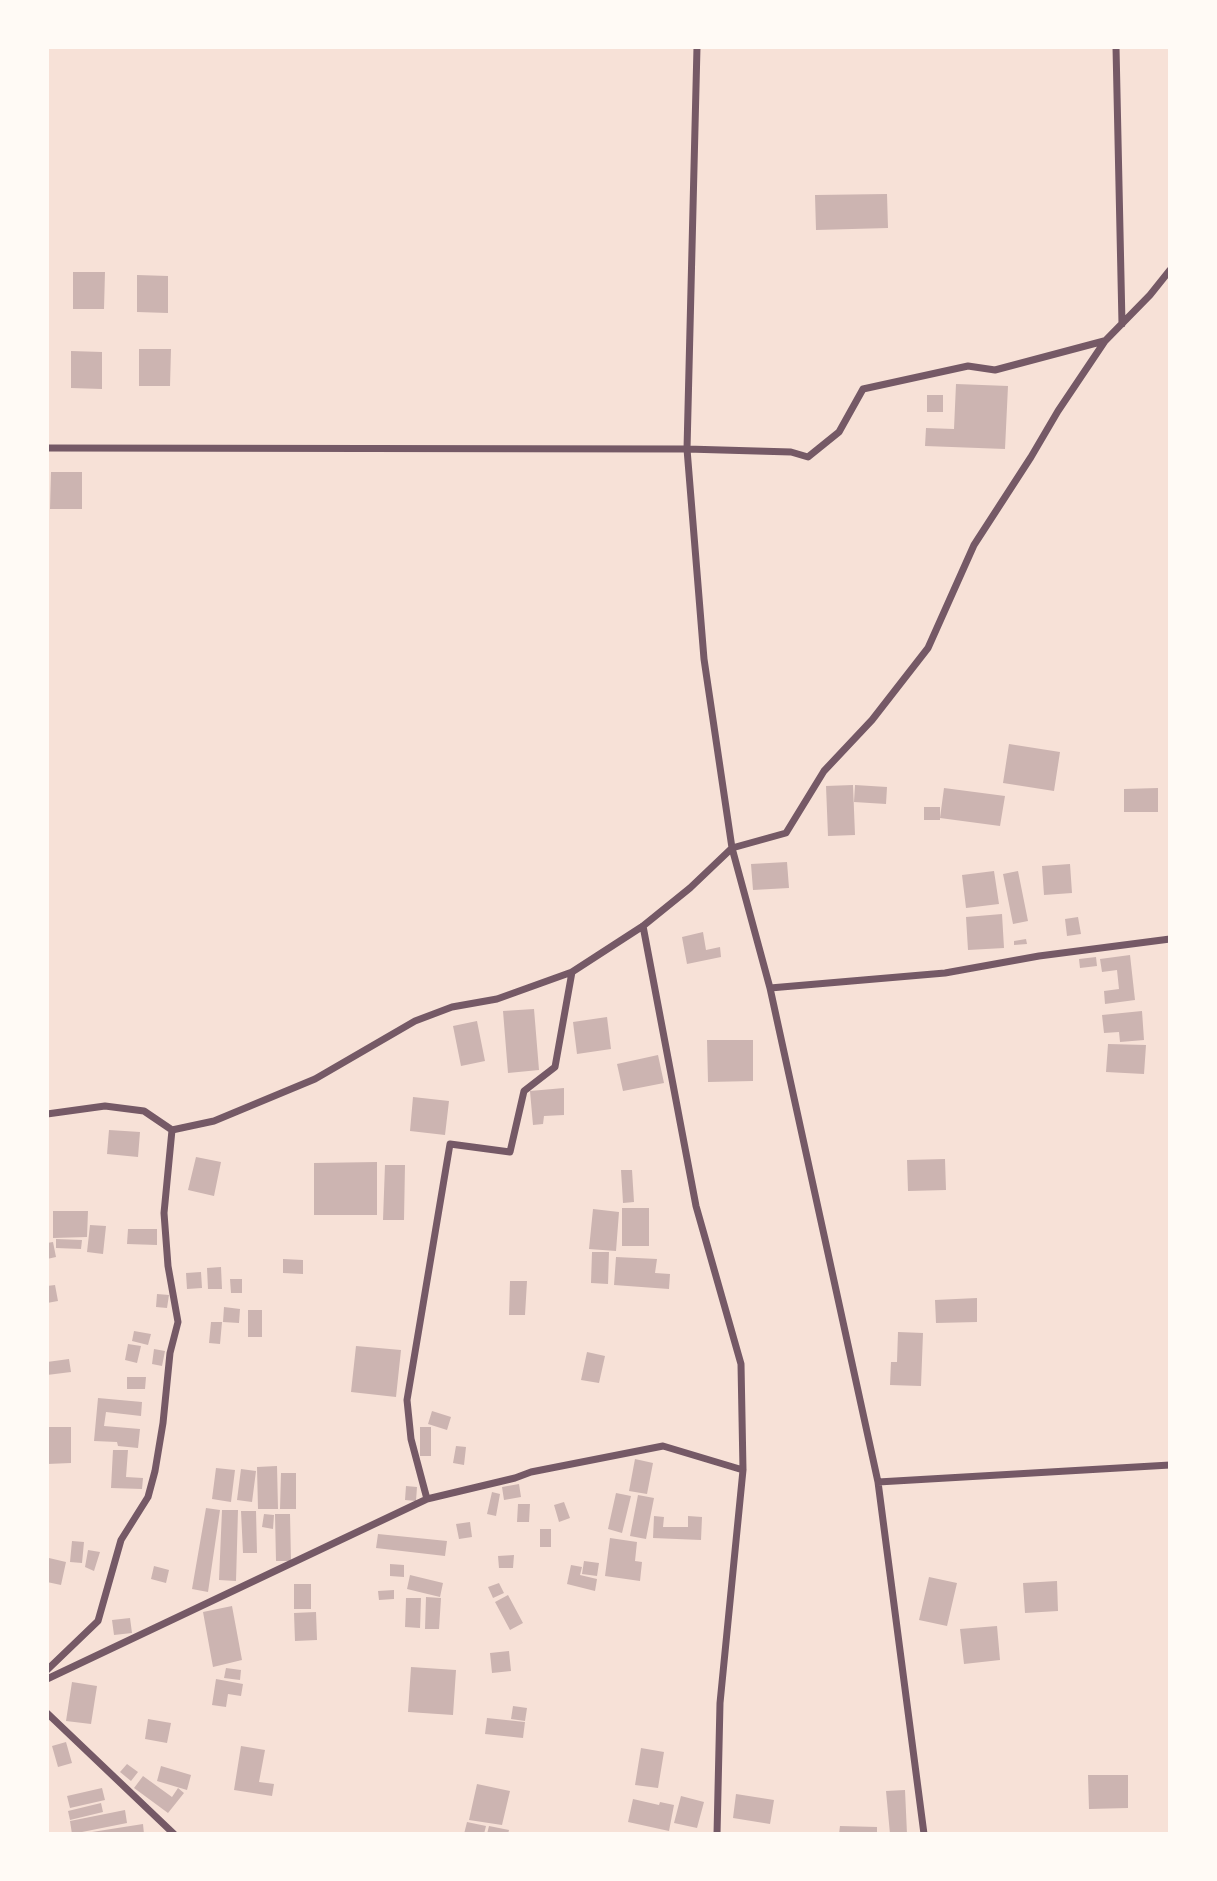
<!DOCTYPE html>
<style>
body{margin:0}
#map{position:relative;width:1217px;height:1881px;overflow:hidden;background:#f7e1d7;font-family:"Noto Serif",serif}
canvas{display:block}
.frame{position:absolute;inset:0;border:49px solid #fffaf5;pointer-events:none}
</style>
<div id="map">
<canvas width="1217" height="1881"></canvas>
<div class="frame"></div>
</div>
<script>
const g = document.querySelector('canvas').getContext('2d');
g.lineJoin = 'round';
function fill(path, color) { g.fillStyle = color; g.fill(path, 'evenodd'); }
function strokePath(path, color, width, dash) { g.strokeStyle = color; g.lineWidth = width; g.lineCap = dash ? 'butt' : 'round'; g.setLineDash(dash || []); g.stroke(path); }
fill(new Path2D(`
 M887,194L888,228L816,230L815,195Z
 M73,272H105L104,309H73Z
 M137,275L168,276V313L137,312Z
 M139,349H171L170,386H139Z
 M71,351L102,352V389L71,388Z
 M956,384L1008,386L1005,449L925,446L926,428L954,429Z
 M927,395H943V412H927Z
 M51,472H82V509H50Z
 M1009,744L1060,752L1054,791L1003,783Z
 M853,785L855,835L828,836L826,786Z
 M855,785L887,787L886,804L854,802Z
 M944,788L1005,796L1000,826L940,818Z
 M1158,788V812H1124V789Z
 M924,807H940V820H924Z
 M787,862L789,888L753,890L751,864Z
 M1070,864L1072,893L1044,895L1042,866Z
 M994,871L999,904L966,908L962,875Z
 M1018,871L1028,921L1013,924L1003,874Z
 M1002,914L1004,948L968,950L966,917Z
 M1078,917L1081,934L1067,936L1065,919Z
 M703,932L706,950L720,947L721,957L687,964L682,937Z
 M1026,939L1027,944L1014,945V941Z
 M1130,955L1135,1000L1105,1004L1104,991L1119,989L1117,970L1102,972L1100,959Z
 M1096,957L1097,966L1080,968L1079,959Z
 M534,1009L539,1070L508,1073L503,1011Z
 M1142,1011L1144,1040L1120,1042L1119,1032L1104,1033L1102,1015Z
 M607,1017L611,1049L577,1054L573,1022Z
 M477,1021L485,1061L461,1066L453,1026Z
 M707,1040H753V1081L708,1082Z
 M1108,1044L1146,1045L1144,1074L1106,1072Z
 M658,1055L664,1083L623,1091L617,1064Z
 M564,1088V1115L544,1116L543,1124L533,1125L530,1091Z
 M413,1097L449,1101L445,1135L410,1131Z
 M109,1130L140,1132L138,1157L107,1154Z
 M196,1157L221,1162L214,1196L188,1190Z
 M945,1159L946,1190L908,1191L907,1160Z
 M377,1162V1215H314V1163Z
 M385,1165H405L404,1220H383Z
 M621,1170H632L634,1202L623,1203Z
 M622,1208H649V1246H622Z
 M593,1209L619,1212L616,1251L589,1249Z
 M53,1211H88L87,1237L53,1238Z
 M90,1225L106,1226L103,1254L87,1252Z
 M128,1229H157V1245L127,1244Z
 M56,1239L82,1240L81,1249L56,1248Z
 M53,1242L56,1257L47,1259V1243Z
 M592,1252H609L608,1284L591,1283Z
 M616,1257L657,1259L655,1273L670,1274L669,1289L614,1285Z
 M283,1259L303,1260V1274L283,1273Z
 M221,1267L222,1289H208L207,1268Z
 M201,1272L202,1288L187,1289L186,1273Z
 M230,1279H242V1293H231Z
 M510,1281H527L525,1315H509Z
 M55,1285L58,1301L47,1303V1286Z
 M157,1294L169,1295L167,1308L156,1307Z
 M977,1298V1322L936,1323L935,1300Z
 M224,1307L240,1309L239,1323L223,1322Z
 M248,1310H262V1337H248Z
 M211,1322H222L220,1344L209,1343Z
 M134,1331L151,1334L148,1345L132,1341Z
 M898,1332L923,1333L921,1386L890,1385L891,1362H897Z
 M128,1344L141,1346L137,1363L125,1360Z
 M356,1346L401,1350L396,1397L351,1392Z
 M154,1349L165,1351L162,1366L152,1364Z
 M587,1352L605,1356L599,1383L581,1380Z
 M69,1359L71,1372L47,1375V1362Z
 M127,1377H146L145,1389H127Z
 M98,1398L142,1402L141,1416L106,1412L104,1426L140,1429L138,1448L118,1446L117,1442L94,1441Z
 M432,1411L451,1417L447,1430L428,1424Z
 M47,1427H71V1463L47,1464Z
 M420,1427H431V1456H420Z
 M456,1446L466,1447L464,1465L453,1463Z
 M113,1450H128L126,1477L143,1478L142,1489L111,1488Z
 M635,1459L653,1463L647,1494L629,1491Z
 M277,1466L278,1509H258L257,1467Z
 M216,1468L235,1470L231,1502L212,1499Z
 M241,1469L256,1471L252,1502L237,1500Z
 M281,1473H296V1509H280Z
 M519,1484L521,1497L504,1500L502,1487Z
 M406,1486L417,1487L416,1501L405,1500Z
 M492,1492L500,1494L496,1516L487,1514Z
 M616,1493L631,1496L622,1533L608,1529Z
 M638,1495L654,1498L646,1539L630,1536Z
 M564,1502L570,1518L559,1522L554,1505Z
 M518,1504H530L529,1522H517Z
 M206,1508L220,1510L208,1592L192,1589Z
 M222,1510H238L236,1581L219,1580Z
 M241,1511H256L257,1553H243Z
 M264,1514L274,1515L273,1529L262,1527Z
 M275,1514H290L291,1561H276Z
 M654,1516L664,1517L663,1527H688V1516L702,1517L701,1540L653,1538Z
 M470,1522L472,1537L459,1539L456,1524Z
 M540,1529H551V1547H540Z
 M378,1534L447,1541L445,1556L376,1548Z
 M610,1538L637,1542L635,1561L642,1562L640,1581L605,1576Z
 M72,1541L84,1542L82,1563L70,1562Z
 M88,1550L100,1552L94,1571L85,1567Z
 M514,1555L513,1568H499L498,1556Z
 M49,1558L66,1562L61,1585L47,1582Z
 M584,1561L599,1563L597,1576L582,1574Z
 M390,1564L404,1565V1577L390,1576Z
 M571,1565L582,1567L580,1575L597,1579L595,1591L567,1584Z
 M154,1566L169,1570L166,1583L151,1579Z
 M410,1575L443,1583L440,1597L407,1589Z
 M929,1577L957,1583L947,1626L919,1620Z
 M1057,1581L1058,1611L1025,1613L1023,1583Z
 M499,1583L504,1593L493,1598L488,1587Z
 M294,1584H311V1609H294Z
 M394,1590V1599L379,1600L378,1591Z
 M508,1595L523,1623L510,1630L495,1602Z
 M426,1597L441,1598L439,1629H425Z
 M406,1598H421L420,1628L405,1627Z
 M232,1606L242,1660L213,1667L203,1612Z
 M316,1612L317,1640L295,1641L294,1613Z
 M130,1618L132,1633L114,1635L112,1620Z
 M997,1626L1000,1660L964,1664L960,1629Z
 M509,1651L511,1671L492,1673L490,1653Z
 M411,1667L456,1670L453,1715L408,1712Z
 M226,1668L241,1670L240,1680L224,1678Z
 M216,1679L243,1684L241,1696L228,1694L226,1707L212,1705Z
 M72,1682L97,1686L91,1724L66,1721Z
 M513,1706L527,1708L525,1721L511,1719Z
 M487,1718L525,1722L523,1738L485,1734Z
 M148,1719L171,1723L167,1743L145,1739Z
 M66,1742L72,1763L58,1767L52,1746Z
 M241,1746L265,1750L259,1782L274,1784L272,1796L234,1790Z
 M641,1748L664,1752L658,1788L635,1785Z
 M127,1764L138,1772L131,1781L120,1772Z
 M161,1766L191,1775L187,1790L157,1781Z
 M1088,1775H1128V1808L1089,1809Z
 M143,1776L172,1797L178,1788L184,1793L168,1813L134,1788Z
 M477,1784L510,1791L502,1825L469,1820Z
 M102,1788L105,1800L70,1808L67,1796Z
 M905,1790L907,1834H890L886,1791Z
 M736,1794L774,1800L770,1824L733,1818Z
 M681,1796L704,1802L697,1828L674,1823Z
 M633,1799L659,1805L660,1802L674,1805L669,1831L628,1822Z
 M101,1803L103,1812L70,1820L68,1811Z
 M125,1810L127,1823L72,1834L70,1821Z
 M467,1822L486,1826L484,1834H464Z
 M143,1824L144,1834H92V1832Z
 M489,1826L509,1830L508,1834H487Z
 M840,1826L877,1827V1834H839Z`), '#ccb4b1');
strokePath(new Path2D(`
 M697,47L687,449L704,659L732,848L770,988L878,1482L924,1834
 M1116,47L1122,324
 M47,448L687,449L791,452L808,457L839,432L863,389L968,366L995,370L1104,341
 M643,926L696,1206L741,1364L743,1470L720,1703L717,1834
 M770,988L945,973L1039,956L1170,939
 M47,1114L105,1106L144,1111L172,1130L214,1121L315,1079L415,1021L452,1007L497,999L572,972L643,926L690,888L732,848L786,833L824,771L872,720L928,648L974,545L1031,457L1058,411L1105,341L1150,295L1170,270
 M878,1482L1170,1465
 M427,1499L411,1439L407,1400L450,1144L510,1152L524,1091L555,1067L572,972
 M47,1670L98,1621L121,1540L148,1497L155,1471L163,1423L170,1353L178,1322L168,1266L164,1213L172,1130
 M47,1679L427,1499L515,1478L531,1472L663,1446L743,1470
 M47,1713L174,1834`), '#755966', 7);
</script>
